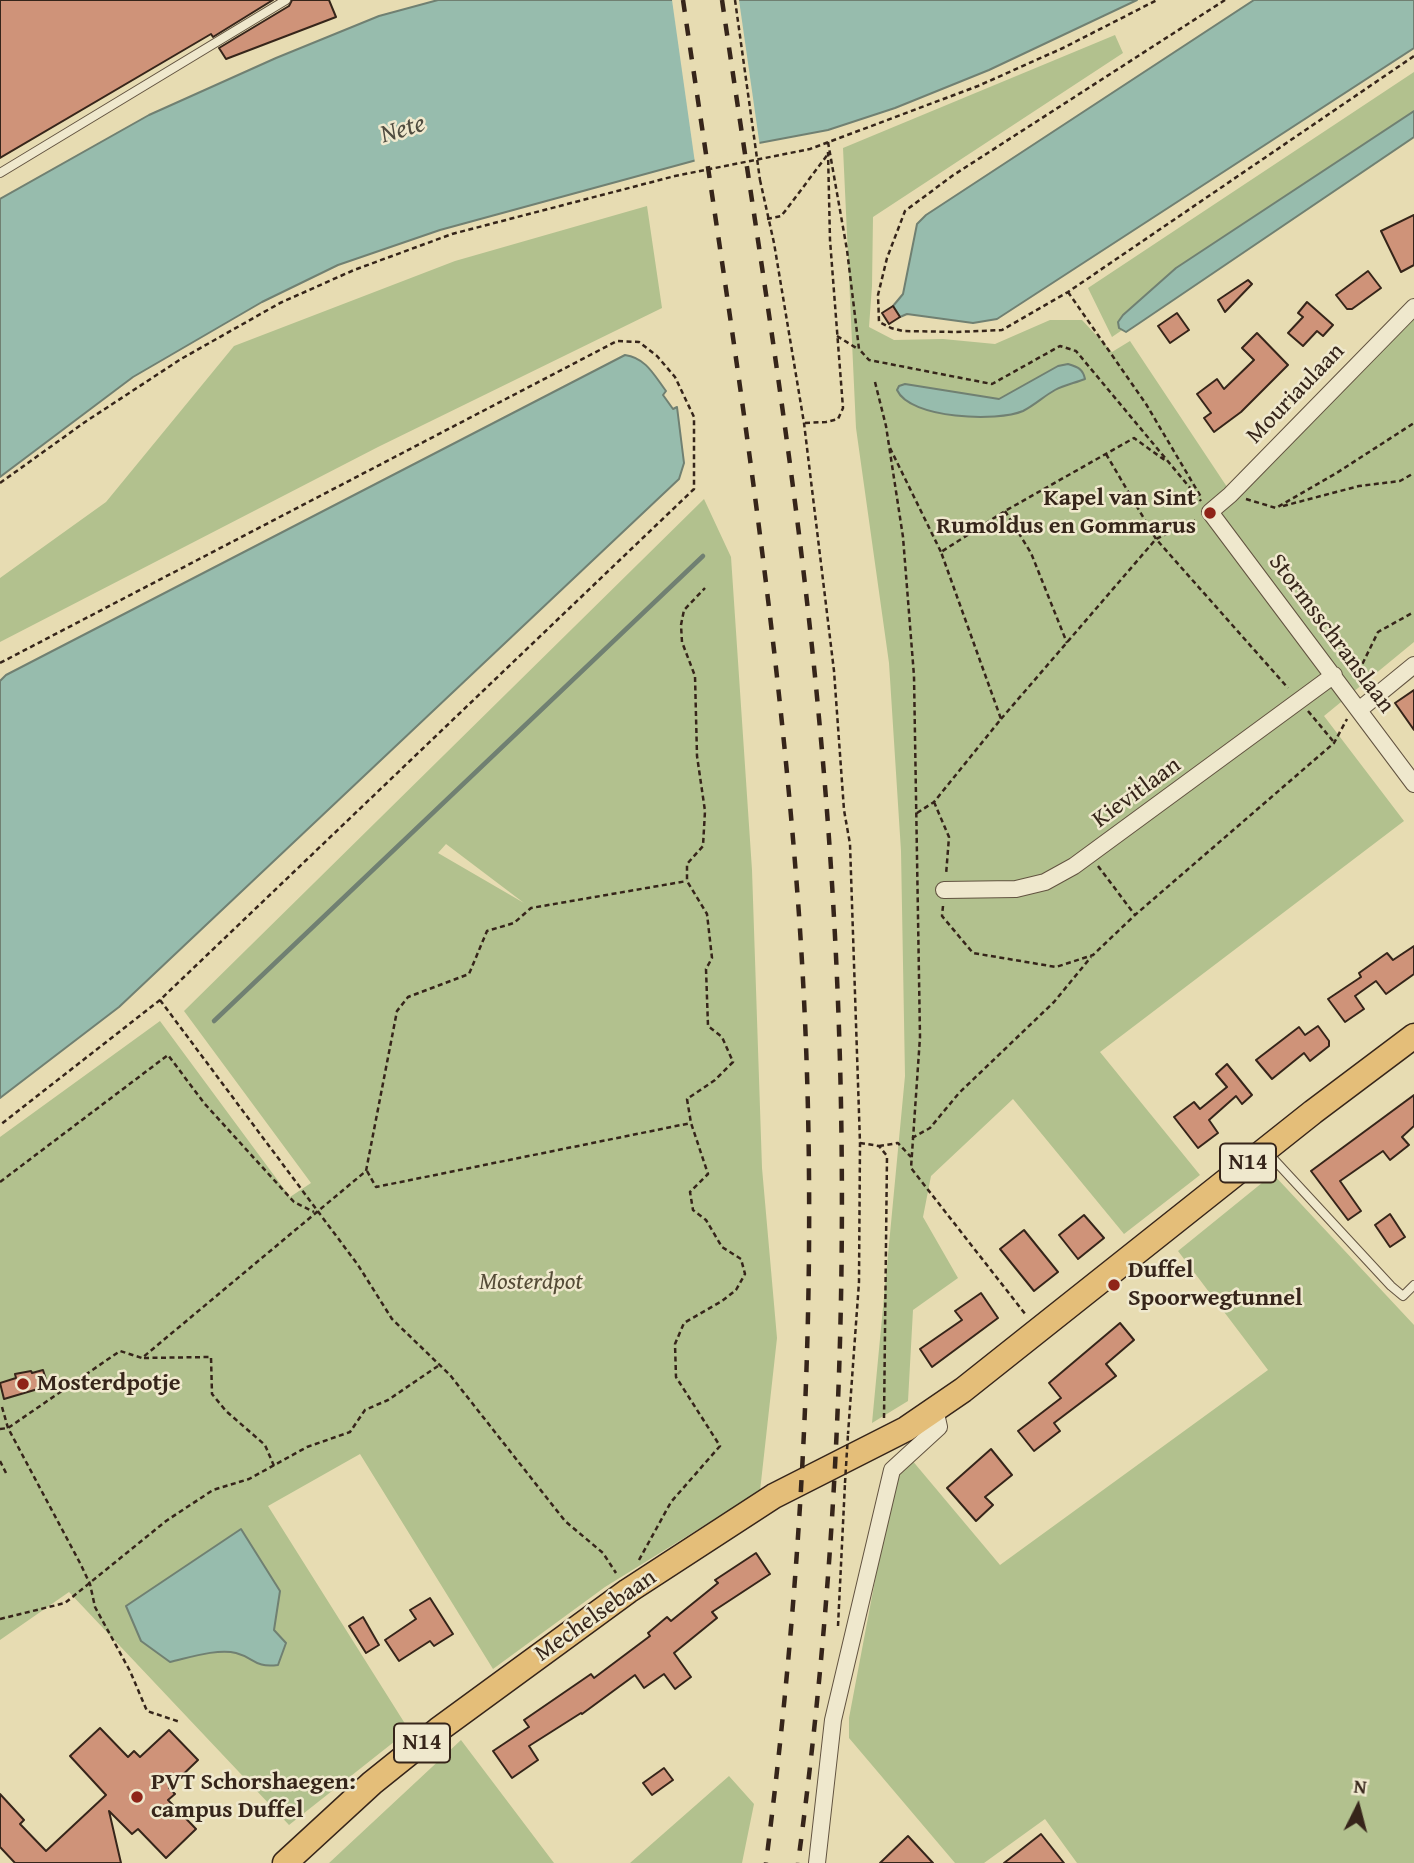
<!DOCTYPE html>
<style>
body{margin:0}
#map{position:relative;width:1414px;height:1863px;overflow:hidden;background:#e7dcb2;font-family:"Gentium Book Plus",serif}
canvas{display:block}
.north{position:absolute;left:1323px;top:1772px;width:70px;height:70px;-webkit-text-stroke:5px #efe8cd;paint-order:stroke;rotate:6deg;font-size:19px;font-weight:700;line-height:28px;text-align:center;color:#36251a}
.north::after{content:'';display:block;margin:auto;width:24px;height:32px;background:#36251a;clip-path:polygon(50% 0,100% 100%,50% 72%,0 100%)}
</style>
<div id="map">
<canvas width="1414" height="1863"></canvas>
<div class="north">N</div>
</div>
<script>
const g = document.querySelector('canvas').getContext('2d');
g.lineJoin = 'round';
function fill(path, color) { g.fillStyle = color; g.fill(path, 'evenodd'); }
function strokePath(path, color, width, dash) { g.strokeStyle = color; g.lineWidth = width; g.lineCap = dash ? 'butt' : 'round'; g.setLineDash(dash || []); g.stroke(path); }
function write(font, color, halo, rows, align = 'center') {
  g.font = font + ' "Gentium Book Plus",serif'; g.lineWidth = 5; g.setLineDash([]); g.textBaseline = 'middle'; g.strokeStyle = halo; g.fillStyle = color; for (const [text, x, y, turn = 0] of rows) {
    g.save(); g.translate(x, y); g.rotate((+turn || 0) * Math.PI / 180); g.textAlign = isNaN(turn) ? turn : align; if (halo) g.strokeText(text, 0, 0); g.fillText(text, 0, 0); g.restore();
  }
}
fill(new Path2D(`
 M1115,35L1123,53L873,217L872,286L869,327L894,340L943,339L995,344L1050,320H1082L1112,352L1130,341L1233,496L1414,317V642L1324,716L1404,821L1100,1052L1200,1175L1124,1234L1013,1099L931,1176L923,1217L958,1278L913,1310L908,1401L872,1423L905,1076L901,851L889,663L856,428L843,148Z
 M1414,72V129L1112,337L1088,288Z
 M647,206L662,308L378,447L0,642V578L106,502L234,346L455,261Z
 M704,499L731,557L752,870L762,1168L777,1338L760,1491L605,1587L493,1669L360,1454L268,1506L409,1730L289,1825L69,1592L0,1640V1137L160,1021L290,1197L311,1183L184,1011ZM446,844L524,903L438,853Z
 M1273,1174L1414,1325V1863H1077L1045,1819L984,1863H955L849,1738V1718L894,1480L911,1459L1000,1565L1268,1370L1178,1251Z
 M461,1740L554,1863H329Z
 M729,1776L754,1804L742,1863H630Z`), '#b2c18e');
const water = new Path2D(`
 M438,0H1137L989,70L895,108L828,130L759,143L440,230L338,265L262,302L133,377L0,477V199L149,115L276,58L379,16Z
 M1254,0H1414V48L997,319L973,323L907,314L900,317L893,306L903,294L917,224L926,215Z
 M1414,111V137L1138,324L1126,332L1119,328L1118,322L1123,315L1176,268Z
 M625,355C646,358 654,375 666,391L663,395L673,409L677,407L684,463L679,479L119,1007L0,1098V681L6,675Z
 M1068,364C1078,367 1083,369 1085,379C1075,383 1064,385 1055,390C1044,396 1035,405 1023,411C998,422 910,419 897,390L899,386L905,384L999,399L1058,366Z
 M241,1529L280,1591L274,1630L286,1643L278,1665C254,1668 255,1658 236,1653C218,1648 188,1658 170,1662L141,1641L126,1606Z`);
fill(water, '#97bcad');
strokePath(water, '#708072', 2);
fill(new Path2D(`
 M672,0H739L760,147L695,163Z`), '#e7dcb2');
strokePath(new Path2D(`
 M214,1021L703,556`), '#708072', 4.5);
const building = new Path2D(`
 M0,0H273L213,37L211,34L0,158Z
 M292,0H329L336,17L226,59L219,48L289,6Z
 M1414,215V265L1401,272L1381,231Z
 M1368,271L1381,288L1352,309H1347L1336,295Z
 M1248,280L1252,284L1225,312L1218,300Z
 M1307,302L1333,325L1323,336L1317,331L1303,346L1288,333L1303,317L1298,313Z
 M893,306L900,317L889,324L882,313Z
 M1177,313L1189,330L1170,343L1158,326Z
 M1257,333L1288,365L1241,412L1214,432L1204,418L1211,413L1197,394L1217,379L1224,389L1254,360L1242,348Z
 M1414,690V730L1395,703Z
 M1414,946V974L1386,994L1376,981L1355,996L1364,1009L1345,1022L1328,999L1361,977L1359,973L1387,953L1393,960Z
 M1318,1026L1329,1041V1046L1310,1061L1304,1053L1272,1079L1256,1060L1299,1027L1305,1035Z
 M1227,1064L1252,1095L1242,1104L1236,1096L1209,1120L1218,1133L1198,1148L1174,1117L1194,1102L1200,1109L1227,1087L1216,1074Z
 M1414,1095V1126L1402,1137L1409,1145L1390,1160L1383,1151L1340,1181L1361,1211L1348,1220L1311,1171Z
 M1390,1214L1405,1237L1390,1247L1375,1225Z
 M1084,1215L1104,1238L1078,1259L1059,1235Z
 M1024,1230L1058,1272L1034,1291L1000,1249Z
 M981,1293L998,1318L932,1367L920,1349L962,1320L955,1311Z
 M1120,1323L1134,1340L1106,1364L1116,1376L1054,1423L1060,1431L1034,1451L1018,1431L1061,1398L1049,1383Z
 M43,1370L48,1386L4,1399L0,1383L16,1378L15,1374L31,1371L32,1373Z
 M991,1449L1012,1475L985,1497L993,1505L976,1521L947,1488Z
 M756,1553L770,1574L712,1612L717,1618L674,1653L691,1677L675,1689L664,1674L644,1688L635,1675L582,1714L581,1713L529,1746L538,1760L512,1778L493,1751L529,1727L524,1720L591,1674L594,1678L650,1636L648,1633L667,1617L671,1621L718,1583L715,1580Z
 M430,1598L453,1634L434,1646L430,1641L399,1661L385,1640L416,1619L410,1610Z
 M363,1617L379,1645L366,1653L349,1626Z
 M100,1728L128,1757L134,1751L140,1757L169,1730L198,1760L169,1788L175,1794L168,1800L196,1829L166,1858L138,1829L132,1834L109,1811L121,1863H15L0,1847V1794L24,1820L20,1824L46,1851L106,1795L70,1756Z
 M664,1768L673,1780L652,1795L643,1783Z
 M1041,1834L1064,1863H1004Z
 M908,1836L933,1863H880Z`);
fill(building, '#cf9379');
strokePath(building, '#36251a', 2);
const service = new Path2D(`
 M0,173L286,0
 M1267,1152L1391,1286L1403,1296L1414,1285`);
const minor = new Path2D(`
 M1414,307L1230,495L1210,512L1414,784
 M1359,710L1414,665
 M944,890L1016,889L1045,882L1074,866L1334,675
 M817,1863L833,1720L892,1470L939,1427L935,1409`);
const primary = new Path2D(`
 M285,1863L372,1783L438,1730L628,1591L774,1496L906,1429L963,1390L1313,1112L1414,1036`);
strokePath(service, '#625340', 10);
strokePath(minor, '#625340', 18);
strokePath(primary, '#36251a', 27);
strokePath(new Path2D(`
 M1225,0L952,176L905,211L887,258L878,295L879,322L891,328L903,331L956,332L1002,330L1068,292L1414,56
 M828,142L847,250L859,349L869,360L992,384L1060,346L1076,351L1201,501
 M760,180L774,243L804,423L834,671L844,810L850,844L860,1143L859,1282L848,1434
 M767,219L781,216L786,210L828,154
 M1068,292L1146,404L1201,497
 M837,336L858,349
 M875,382L886,426L903,537L914,676L920,1037L911,1168L1026,1315
 M805,423L826,422L838,419L843,408L830,240L828,152
 M890,448L941,552
 M1106,454L1156,539L1288,688
 M0,483L85,422L181,359L280,303L354,270L452,234L675,176L810,149L978,86L1063,48L1157,0
 M1246,499L1276,508L1335,474L1414,423
 M1283,506L1359,486L1400,481L1414,473
 M1005,511L1031,553L1067,643
 M0,663L617,341L639,342L657,356L675,377L694,417V489L160,1000L0,1125
 M1355,679L1378,632L1414,612
 M1308,711L1333,741
 M1001,719L1156,539L1195,520
 M934,802L949,837L946,875
 M917,813L934,802L1001,719L941,552L1005,511L1134,438L1166,461
 M1098,866L1135,915
 M943,906L942,916L973,953L1056,967L1093,955L1135,915L1334,743L1347,719
 M160,1000L358,1265L392,1319L450,1375L565,1521L603,1553L616,1573
 M912,1138L930,1128L959,1093L1054,1002L1091,957
 M860,1143L879,1146L887,1156L884,1419
 M879,1146L898,1143L911,1157
 M367,1171L376,1187L691,1123
 M0,1182L168,1055L204,1103L294,1202L314,1212
 M144,1358L211,1357L212,1394L226,1411L265,1445L274,1466
 M2,1407L8,1428L80,1563L90,1584L95,1607L130,1671L147,1711L180,1722
 M0,1429L8,1428L120,1351L142,1358L366,1171L397,1011L408,997L469,974L487,931L514,923L531,908L687,881
 M0,1461L6,1473
 M639,1560L671,1502L720,1446L676,1377L675,1344L684,1323L722,1301L736,1290L745,1274L741,1259L722,1247L706,1220L693,1210L690,1192L708,1174L691,1123L687,1099L715,1080L733,1062L722,1037L708,1026L706,969L712,958L707,914L687,881V864L703,846L705,811L697,756L695,676L682,642L681,625L684,610L705,588
 M0,1619L65,1603L166,1521L213,1490L249,1479L307,1447L350,1432L365,1410L388,1400L438,1366
 M838,1626L845,1483`), '#36251a', 2.5, [5, 3.5]);
strokePath(service, '#efe8cd', 8);
strokePath(minor, '#efe8cd', 16);
strokePath(primary, '#e4be79', 24);
strokePath(new Path2D(`
 M683,0C728,304 777,608 799,915C821,1231 806,1549 766,1863
 M722,0C757,239 797,478 819,718C855,1098 849,1485 798,1863`), '#36251a', 4.5, [12, 12]);
strokePath(new Path2D(`
 M735,0L760,180
 M845,1483L848,1434`), '#36251a', 2.5, [5, 3.5]);
for (const [x, y, r, color] of [
 [1210,513,7,"#8f2418"],
 [1114,1285,7,"#8f2418"],
 [23,1384,7,"#8f2418"],
 [137,1797,7,"#8f2418"]
]) { const dot = new Path2D(); dot.arc(x, y, r, 0, 2 * Math.PI); g.fillStyle = color; g.fill(dot); strokePath(dot, '#efe8cd', 2.5); }
for (const [x, y, w] of [
 [1248,1163,56],
 [422,1743,56]
]) { const box = new Path2D(); box.roundRect(x - w / 2, y - 19.5, w, 39, 5); g.fillStyle = '#efe8cd'; g.fill(box); strokePath(box, '#36251a', 2); }
write('bold 23px', '#36251a', null, [
 ["N14",1248,1163],
 ["N14",422,1743]
]);
write('24px', '#36251a', '#efe8cd', [
 ["Mouriaulaan",1296,394,-46],
 ["Stormsschranslaan",1331,634,53],
 ["Kievitlaan",1137,793,-36],
 ["Mechelsebaan",596,1616,-35]
]);
write('bold 24px', '#36251a', '#efe8cd', [
 ["Kapel van Sint",1196,499,"right"],
 ["Rumoldus en Gommarus",1196,527,"right"],
 ["Duffel",1128,1271],
 ["Spoorwegtunnel",1128,1299],
 ["Mosterdpotje",37,1384],
 ["PVT Schorshaegen:",151,1783],
 ["campus Duffel",151,1811]
], 'left');
write('italic 24px', '#554c37', '#efe8cd', [
 ["Mosterdpot",531,1283]
]);
write('italic 26px', '#4e4b3f', '#efe8cd', [
 ["Nete",403,130,-17]
]);
</script>
